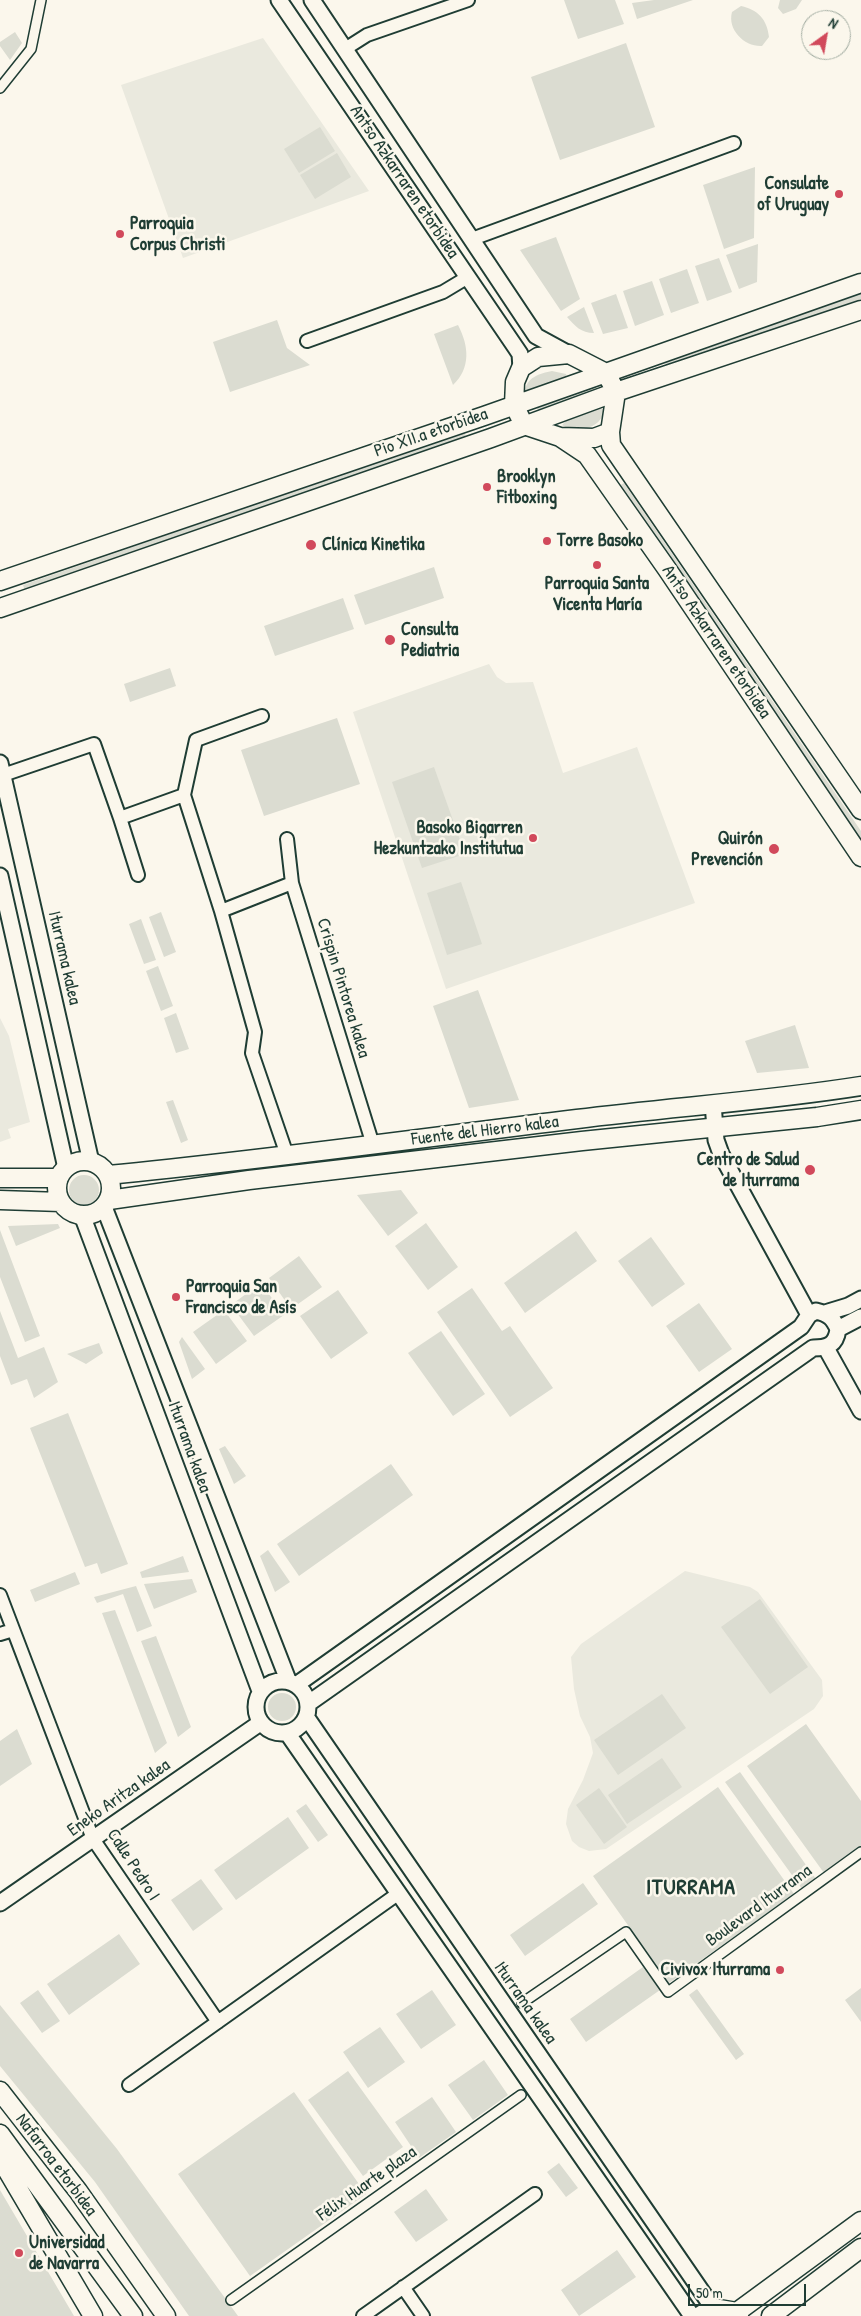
<!DOCTYPE html>
<meta charset="utf-8">
<style>
body{margin:0}
#map{position:relative;width:861px;height:2316px;overflow:hidden;background:#fbf7ec;font-family:"Patrick Hand",sans-serif}
canvas{display:block}
.north{position:absolute;left:801px;top:10px;width:50px;height:50px;box-sizing:border-box;background:#fbf7ec;border:1px solid #a3ada2;border-radius:50%;rotate:32deg;font-size:14px;font-weight:700;line-height:20px;text-align:center;color:#1f3d34}
.north::after{content:'';display:block;margin:auto;width:18px;height:22px;background:#d1495b;clip-path:polygon(50% 0,100% 100%,50% 72%,0 100%)}
.scale{position:absolute;left:688px;top:2284px;width:118px;height:22px;box-sizing:border-box;border:2px solid #1f3d34;border-top:0;padding-left:6px;font-size:15px;line-height:18px;white-space:nowrap;color:#1f3d34;-webkit-text-stroke:4px #fbf7ec;paint-order:stroke}
</style>
<div id="map">
<canvas width="861" height="2316"></canvas>
<div class="north">N</div>
<div class="scale">50 m</div>
</div>
<script>
const g = document.querySelector('canvas').getContext('2d');
g.lineJoin = 'round';
function fill(path, color) { g.fillStyle = color; g.fill(path, 'evenodd'); }
function strokePath(path, color, width, dash) { g.strokeStyle = color; g.lineWidth = width; g.lineCap = dash ? 'butt' : 'round'; g.setLineDash(dash || []); g.stroke(path); }
function write(font, color, halo, rows, align = 'center') {
  g.font = font + ' "Patrick Hand",sans-serif'; g.lineWidth = 5; g.setLineDash([]); g.textBaseline = 'middle'; g.strokeStyle = halo; g.fillStyle = color; for (const [text, x, y, turn = 0] of rows) {
    g.save(); g.translate(x, y); g.rotate((+turn || 0) * Math.PI / 180); g.textAlign = isNaN(turn) ? turn : align; if (halo) g.strokeText(text, 0, 0); g.fillText(text, 0, 0); g.restore();
  }
}
fill(new Path2D(`
 M263,38L369,191L183,258L121,85Z
 M489,664L497,677L506,683L533,682L563,773L637,747L695,903L446,989L353,712Z
 M0,1018L9,1036L30,1122L8,1129L11,1138L0,1142Z
 M685,1571L750,1587L758,1592L822,1680L823,1696L814,1709L606,1849L589,1851L579,1847L572,1841L566,1824L568,1809L583,1780L593,1753L590,1737L580,1716L574,1689L571,1657L581,1644Z`), '#eae9de');
fill(new Path2D(`
 M564,0H615L624,24L578,39Z
 M654,0H693L637,19L632,3Z
 M780,0H802L796,9L783,14L778,8Z
 M741,6C758,10 767,19 769,37L762,46C745,47 727,30 732,12Z
 M15,32L22,43L10,60L0,46V42Z
 M626,43L655,127L560,160L531,77Z
 M320,127L335,151L299,173L284,149Z
 M337,153L351,177L315,199L300,175Z
 M755,167L754,238L724,249L703,185Z
 M556,237L580,299L561,311L520,250Z
 M758,244L757,282L739,289L726,255Z
 M719,258L732,292L707,301L695,266Z
 M687,269L699,303L671,313L659,279Z
 M652,281L664,315L635,326L623,291Z
 M861,291V299L667,368L665,362Z
 M616,294L628,328L603,334L591,303Z
 M584,307L594,333C581,333 575,326 567,317Z
 M277,320L287,348L310,365L230,392L213,342Z
 M458,325C469,346 471,368 453,385L434,334Z
 M552,371L566,374L567,378L525,391C526,378 540,373 552,371Z
 M595,386L597,392L539,412L536,406Z
 M600,409H604C603,429 575,434 562,425L567,420Z
 M464,432L466,437L25,591L23,585Z
 M624,483L861,831V842L619,486Z
 M434,567L444,598L365,625L354,595Z
 M343,598L354,629L275,656L264,626Z
 M170,668L176,686L130,702L124,684Z
 M337,718L360,784L264,816L241,750Z
 M434,767L465,854L422,868L392,782Z
 M461,882L482,944L447,955L427,893Z
 M161,912L176,952L164,957L149,917Z
 M141,919L156,960L144,964L129,924Z
 M158,966L173,1006L161,1011L146,971Z
 M478,990L519,1100L469,1108L433,1006Z
 M176,1013L189,1049L176,1053L164,1018Z
 M795,1025L809,1068L757,1073L745,1041Z
 M173,1100L188,1140L181,1143L166,1102Z
 M69 1190a15 15 0 1 1 30 0a15 15 0 1 1-30 0Z
 M401,1190L418,1213L388,1236L357,1195Z
 M426,1223L458,1267L428,1290L395,1246Z
 M58,1224L60,1228L16,1246L8,1226Z
 M0,1230L40,1336L25,1342L0,1277Z
 M576,1231L597,1261L525,1313L504,1283Z
 M651,1237L685,1284L652,1307L618,1261Z
 M299,1256L322,1287L291,1309L269,1278Z
 M261,1283L284,1315L254,1336L231,1305Z
 M472,1288L502,1331L510,1326L553,1388L510,1417L437,1312Z
 M338,1290L368,1333L331,1359L300,1316Z
 M699,1303L732,1349L699,1372L666,1326Z
 M224,1310L247,1341L216,1364L193,1332Z
 M0,1311L18,1358L44,1347L58,1382L34,1398L27,1379L11,1385L0,1356Z
 M441,1331L485,1394L453,1416L408,1353Z
 M182,1337L205,1369L192,1379L179,1342Z
 M99,1343L103,1353L86,1364L67,1354Z
 M68,1413L128,1564L101,1574L97,1563L85,1567L30,1428Z
 M225,1446L246,1476L234,1484L219,1449Z
 M391,1464L413,1495L299,1576L277,1544Z
 M268,1550L290,1582L275,1592L260,1556Z
 M183,1556L189,1572L142,1578L140,1572Z
 M75,1572L80,1584L35,1602L30,1590Z
 M192,1579L197,1592L154,1609L144,1584Z
 M136,1586L152,1626L137,1632L123,1594L97,1603L94,1597Z
 M760,1599L808,1667L770,1694L721,1627Z
 M115,1610L167,1743L155,1753L102,1613Z
 M156,1636L191,1727L178,1737L141,1641Z
 M268 1707a14 14 0 1 1 28 0a14 14 0 1 1-28 0Z
 M662,1694L686,1728L618,1775L594,1740Z
 M806,1724L861,1801V1847L824,1873L747,1766Z
 M17,1729L32,1764L0,1786V1741Z
 M662,1758L682,1787L627,1824L608,1795Z
 M740,1772L816,1879L802,1889L725,1782Z
 M718,1787L794,1894L669,1983L593,1876Z
 M599,1788L627,1827L604,1844L576,1805Z
 M306,1804L328,1835L318,1842L296,1811Z
 M288,1817L309,1848L236,1900L214,1870Z
 M201,1879L223,1909L193,1931L171,1900Z
 M583,1883L598,1904L525,1956L510,1935Z
 M119,1934L140,1964L69,2015L47,1984Z
 M643,1967L660,1990L586,2042L570,2019Z
 M861,1988V2022L845,2000Z
 M697,1989L744,2054L736,2060L689,1995Z
 M38,1990L60,2021L42,2033L20,2003Z
 M432,1990L456,2025L421,2049L396,2014Z
 M0,2005L117,2149L238,2316H189L95,2182L0,2066Z
 M380,2027L405,2062L368,2088L343,2052Z
 M484,2060L508,2095L473,2120L448,2085Z
 M348,2071L403,2147L363,2176L308,2100Z
 M294,2092L366,2194L250,2276L178,2174Z
 M432,2097L456,2132L419,2158L395,2122Z
 M559,2163L578,2188L566,2197L547,2172Z
 M426,2189L448,2220L416,2242L394,2212Z
 M0,2190L74,2316H0Z
 M617,2250L636,2277L579,2316L561,2290Z`), '#dbdcd1');
const pedestrian = new Path2D(`
 M0,88L31,49L41,0
 M522,2003L626,1932L668,1992L861,1852
 M231,2300L521,2095`);
const minor = new Path2D(`
 M345,49L367,35L468,0
 M472,239L734,143
 M307,341L443,292L468,277
 M3,775L94,744L120,818L184,795L196,740L262,716
 M184,795L221,911L255,1032L252,1053L287,1155
 M120,818L138,875
 M287,839L292,883L373,1145
 M221,911L292,883
 M0,1595L93,1839L218,2022
 M0,1634L13,1630
 M129,2085L399,1893
 M403,2287L423,2316
 M363,2316L535,2194`);
const tertiary = new Path2D(`
 M279,0L516,348L520,354L521,368
 M312,0L536,336L569,354
 M0,763L91,1162
 M0,876L66,1168
 M713,1104L716,1140L721,1154L809,1315
 M104,1207L288,1680
 M82,1215L260,1691
 M825,1313L848,1306L861,1299
 M838,1329L861,1317
 M826,1348L861,1411
 M256 1707a26 26 0 1 1 52 0a26 26 0 1 1-52 0Z
 M296,1685L801,1327L809,1315L816,1311C829,1314 833,1318 838,1329C836,1345 828,1348 813,1348L309,1703
 M307,1718L713,2308
 M288,1734L692,2316
 M0,1903L260,1723`);
const secondary = new Path2D(`
 M560,437L594,438L610,432
 M0,581L484,416L861,283
 M0,608L491,438L616,392L861,310
 M861,810L611,445L610,432L616,392L606,373L569,354L538,357L521,368L515,382L514,405L524,425L560,437L587,455L667,569L861,857
 M57 1188a27 27 0 1 1 54 0a27 27 0 1 1-54 0Z
 M108,1175C265,1160 421,1138 577,1119C672,1107 767,1101 861,1086
 M0,1178H59
 M0,1200L61,1202
 M109,1200L249,1180L582,1141L817,1117L861,1110
 M0,2091L78,2191L166,2316
 M0,2134L133,2316
 M0,2158L93,2316
 M737,2312L861,2221
 M700,2316L713,2308L737,2312L739,2316
 M771,2316L861,2248`);
strokePath(pedestrian, '#1f3d34', 12);
strokePath(minor, '#1f3d34', 16);
strokePath(tertiary, '#1f3d34', 19);
strokePath(secondary, '#1f3d34', 21);
strokePath(pedestrian, '#fbf7ec', 9);
strokePath(minor, '#fbf7ec', 12);
strokePath(tertiary, '#fbf7ec', 15);
strokePath(secondary, '#fbf7ec', 18);
for (const [x, y, r, color] of [
 [839,194,5,"#d1495b"],
 [120,234,5,"#d1495b"],
 [487,487,5,"#d1495b"],
 [547,541,5,"#d1495b"],
 [311,545,6,"#d1495b"],
 [597,565,5,"#d1495b"],
 [390,640,6,"#d1495b"],
 [533,838,5,"#d1495b"],
 [774,849,6,"#d1495b"],
 [810,1170,6,"#d1495b"],
 [176,1297,5,"#d1495b"],
 [780,1970,5,"#d1495b"],
 [19,2253,5,"#d1495b"]
]) { const dot = new Path2D(); dot.arc(x, y, r, 0, 2 * Math.PI); g.fillStyle = color; g.fill(dot); strokePath(dot, '#fbf7ec', 2); }
write('18px', '#1f3d34', '#fbf7ec', [
 ["Antso Azkarraren etorbidea",404,182,56],
 ["Pio XII.a etorbidea",431,433,-19],
 ["Antso Azkarraren etorbidea",716,642,56],
 ["Iturrama kalea",64,958,77],
 ["Crispin Pintorea kalea",343,988,73],
 ["Fuente del Hierro kalea",485,1131,-7],
 ["Iturrama kalea",189,1447,70],
 ["Eneko Aritza kalea",119,1798,-35],
 ["Calle Pedro I",133,1865,57],
 ["Boulevard Iturrama",759,1906,-36],
 ["Iturrama kalea",525,2003,55],
 ["Nafarroa etorbidea",56,2165,53],
 ["Félix Huarte plaza",367,2184,-35]
]);
write('bold 18px', '#1f3d34', '#fbf7ec', [
 ["Consulate",829,184,"right"],
 ["of Uruguay",829,205,"right"],
 ["Parroquia",130,224],
 ["Corpus Christi",130,245],
 ["Brooklyn",497,477],
 ["Fitboxing",497,498],
 ["Torre Basoko",557,541],
 ["Clínica Kinetika",322,545],
 ["Parroquia Santa",597,584,"center"],
 ["Vicenta María",597,605,"center"],
 ["Consulta",401,630],
 ["Pediatria",401,651],
 ["Basoko Bigarren",523,828,"right"],
 ["Hezkuntzako Institutua",523,849,"right"],
 ["Quirón",763,839,"right"],
 ["Prevención",763,860,"right"],
 ["Centro de Salud",799,1160,"right"],
 ["de Iturrama",799,1181,"right"],
 ["Parroquia San",186,1287],
 ["Francisco de Asís",186,1308],
 ["Civivox Iturrama",770,1970,"right"],
 ["Universidad",29,2243],
 ["de Navarra",29,2264]
], 'left');
g.letterSpacing = '1px';
write('bold 22px', '#1f3d34', '#fbf7ec', [
 ["ITURRAMA",691,1888]
]);
g.letterSpacing = '0px';
</script>
